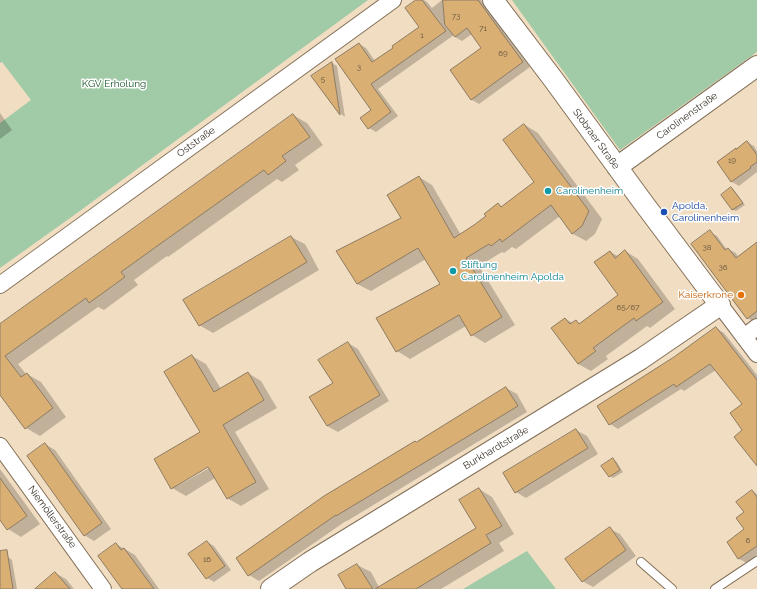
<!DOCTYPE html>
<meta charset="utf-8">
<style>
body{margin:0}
canvas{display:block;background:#f1ddc2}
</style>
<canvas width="757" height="589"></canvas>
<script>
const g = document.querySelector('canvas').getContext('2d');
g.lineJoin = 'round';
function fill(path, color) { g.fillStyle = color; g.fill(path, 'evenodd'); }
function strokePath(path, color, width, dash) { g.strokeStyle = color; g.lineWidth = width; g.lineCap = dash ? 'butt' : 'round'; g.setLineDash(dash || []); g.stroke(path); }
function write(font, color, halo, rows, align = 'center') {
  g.font = font + ' Raleway,sans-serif'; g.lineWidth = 3; g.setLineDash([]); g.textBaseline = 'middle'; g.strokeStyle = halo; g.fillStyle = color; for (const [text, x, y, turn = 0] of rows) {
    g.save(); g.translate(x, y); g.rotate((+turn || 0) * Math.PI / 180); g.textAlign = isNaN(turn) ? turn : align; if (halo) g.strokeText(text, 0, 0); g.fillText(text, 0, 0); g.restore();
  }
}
fill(new Path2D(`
 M0,0H368L77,213L0,268V123L31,100L2,62L0,63Z
 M512,0H757V52L620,150Z
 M527,551L556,589H463Z`), '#a1caa6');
fill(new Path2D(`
 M417,0H424L427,2L432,8L442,0H481L530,67L479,104L472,100L451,71L482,48L472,34L462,41L455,37L454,35L378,89L398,116L376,132L369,128L373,111L359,44L366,48L375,61L395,48L420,27Z
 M332,63L337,66L345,117L341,114L312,76Z
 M0,113L12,130L0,139Z
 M293,115L307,123L323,145L295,165L299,170L282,182L277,179L168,257L167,256L134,280L138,285L104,310L98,307L18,364L26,374H27L41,382L66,417L40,436L26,428L0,393V326Z
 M525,125L538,133L602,219L595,234L586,241L573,234L560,216L516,249L512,247L504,253L502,252L479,266L515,325L485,343L472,335L466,326L410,359L397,351L378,318L441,284L426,259L371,291L357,284L402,218L419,177L432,185L461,235L488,216L498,204L502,207L535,182Z
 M747,142L754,146L757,151V172L739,186L732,182L718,163Z
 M731,188L734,190L745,205L736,211L733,210L722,195Z
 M710,232L717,236L727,250L728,249L736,253L738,257L757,243V321L755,322L747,318Z
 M291,237L305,244L319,270L213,333L199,325Z
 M625,251L638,259L675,309L650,328L647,326L606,356L608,359L591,371L578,364L565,319L573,323L576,321L580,324L620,295L610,252L618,256Z
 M716,328L724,333L757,375V464L744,430L743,404L716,370L684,391L681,389L618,429L610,424L674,358Z
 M348,343L358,349L389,401L338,432L327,426L334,384Z
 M192,356L206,364L221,389L248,373L261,381L277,408L235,432L269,489L241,506L227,498L215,478L186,496L172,488L201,432ZM212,464L213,466L177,486V484Z
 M506,388L517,394L527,412L347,521H346L259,581L249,575L417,443Z
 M576,430L587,436L598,454L526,498L516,492L505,473Z
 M45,444L55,450L111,529L94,541L84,535Z
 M613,460L616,461L623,472L613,478L610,476Z
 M0,469L40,524L21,537L8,529L0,518Z
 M479,489L492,497L514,534L499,543L504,551L441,589H348L357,565L371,572L379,587L477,528Z
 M752,491L757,494V556L747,563L739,559L728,542L746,529L745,512Z
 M610,529L620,534L636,556L593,587L582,581Z
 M207,542L214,546L231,570L214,582L207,578Z
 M116,544L135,555L159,589H123Z
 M0,557H8L12,560L17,589H0Z
 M55,573L66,579L74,589H41Z`), '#0003');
const building = new Path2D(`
 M416,0H422L446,31L371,84L391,112L368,129L360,118L371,110L335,59L359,43L372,62L393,48L392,46L419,27L405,8Z
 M443,0H478L523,62L471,100L450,70L481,48L467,28L455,37L445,25Z
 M332,62L340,115L311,76Z
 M293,114L310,137L282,156L286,161L268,175L264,170L153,249L121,272L125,277L89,303L86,298L5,356L21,377L27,373L53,408L25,429L0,395V324Z
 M524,124L589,211L582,226L572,234L551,205L502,242L500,239L491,246L489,244L466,258L502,317L471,336L459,315L396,352L376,318L440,284L418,248L357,284L336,251L401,218L387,195L419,176L454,238L474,225L486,216L484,214L498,203L501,207L534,182L503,140Z
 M747,141L757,155V162L750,167L751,168L731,182L717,162L736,148V149Z
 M731,187L743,203L732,210L721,195Z
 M710,230L725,250L728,248L736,258L757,242V311L747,319L691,244Z
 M291,236L307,262L199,326L183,300Z
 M625,250L663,302L636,321L634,318L593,348L596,351L578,364L551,328L565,318L570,324L576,320L579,324L618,295L594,262L610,251L615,258Z
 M716,327L757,380V466L734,437L742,430L730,413L742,404L710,364L676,387L674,384L609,425L597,406L674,357Z
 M348,342L380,395L327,426L309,397L333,383L318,360Z
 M192,355L214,392L248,372L264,400L223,425L256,482L227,499L208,467L171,489L154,459L200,432L164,372Z
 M506,387L518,406L336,516V515L248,576L236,558L324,496L415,441L416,442Z
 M576,429L588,448L515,493L503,473Z
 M45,443L102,523L84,536L27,456Z
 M613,458L620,470L609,477L601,466Z
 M0,478L27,516L7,530L0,520Z
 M479,488L502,526L486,535L491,543L416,589H375L476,528L459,500Z
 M752,490L757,497V546L738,559L727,542L744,529L736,518L744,512L736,502Z
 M610,527L626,550L582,582L565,559Z
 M207,541L225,566L206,579L188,554Z
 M116,543L121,550L124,548L154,589H122L98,556Z
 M7,550L13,589H0V551Z
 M357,564L373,589H346L338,575Z
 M55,572L70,589H35Z`);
fill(building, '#d9af74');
strokePath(building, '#8d7b62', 1);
const service = new Path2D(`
 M641,562L672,589
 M715,589L757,561`);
const minor = new Path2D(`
 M0,285L393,0
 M720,305L757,354
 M744,337L757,327
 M0,446L103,589`);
const tertiary = new Path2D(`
 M617,167L757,66
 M271,589L310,562L641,359L720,305L642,201L553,79L493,0`);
strokePath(service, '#837058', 10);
strokePath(minor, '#837058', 18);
strokePath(tertiary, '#837058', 22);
strokePath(service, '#fff', 8);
strokePath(minor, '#fff', 16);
strokePath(tertiary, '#fff', 20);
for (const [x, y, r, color] of [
 [548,191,4,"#0f9aa8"],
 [664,212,4,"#1a4fb4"],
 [453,271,4,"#0f9aa8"],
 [741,295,4,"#e8710a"]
]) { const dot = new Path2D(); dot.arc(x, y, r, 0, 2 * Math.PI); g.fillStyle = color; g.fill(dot); strokePath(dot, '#fff', 1.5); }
write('8px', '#62523c', null, [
 ["73",456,17],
 ["71",483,29],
 ["1",422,36],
 ["69",503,54],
 ["3",359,68],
 ["5",323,80],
 ["19",732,161],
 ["38",707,248],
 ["36",723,268],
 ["65/67",628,308],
 ["6",748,541],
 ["16",207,560]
]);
write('10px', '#195427', '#fff', [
 ["KGV Erholung",114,84]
]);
write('10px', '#3b3329', '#fff', [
 ["Carolinenstraße",687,116,-36],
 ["Stobraer Straße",596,139,54],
 ["Oststraße",196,142,-36],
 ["Burkhardtstraße",496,448,-31],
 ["Niemöllerstraße",52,517,54]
]);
write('10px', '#0d838f', '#fff', [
 ["Carolinenheim",556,191],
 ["Stiftung",461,265],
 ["Carolinenheim Apolda",461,277]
], 'left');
write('10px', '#164399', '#fff', [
 ["Apolda,",672,206],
 ["Carolinenheim",672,218]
], 'left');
write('10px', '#c56008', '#fff', [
 ["Kaiserkrone",733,295]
], 'right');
</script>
